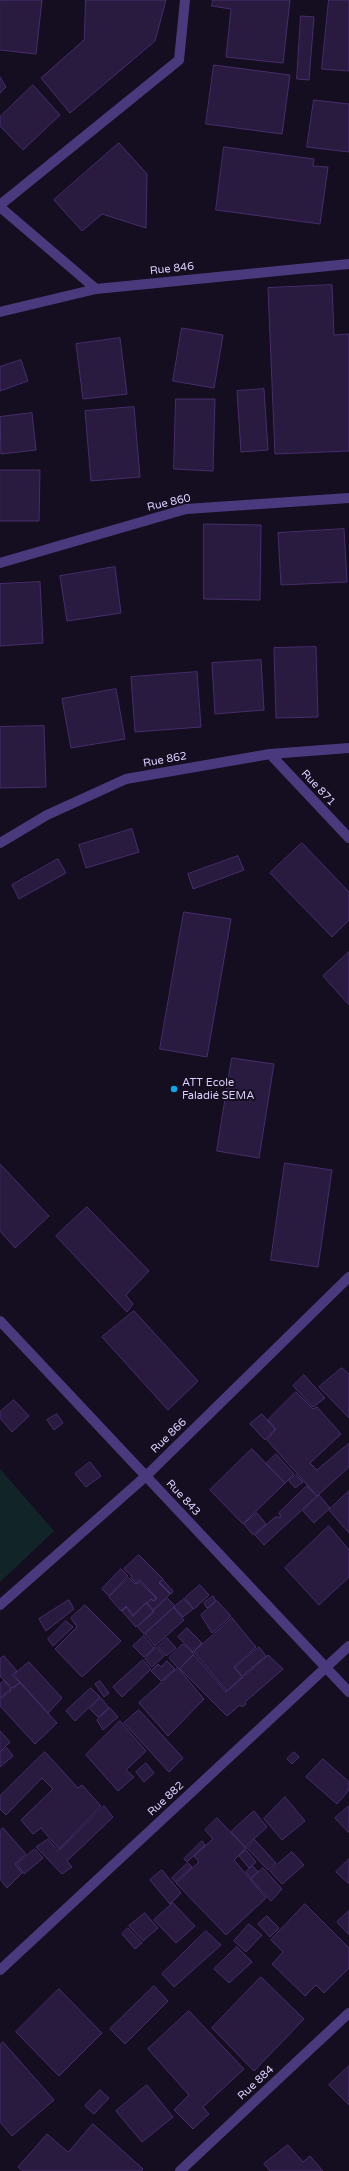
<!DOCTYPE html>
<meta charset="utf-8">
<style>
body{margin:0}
canvas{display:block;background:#140e20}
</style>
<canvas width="349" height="2171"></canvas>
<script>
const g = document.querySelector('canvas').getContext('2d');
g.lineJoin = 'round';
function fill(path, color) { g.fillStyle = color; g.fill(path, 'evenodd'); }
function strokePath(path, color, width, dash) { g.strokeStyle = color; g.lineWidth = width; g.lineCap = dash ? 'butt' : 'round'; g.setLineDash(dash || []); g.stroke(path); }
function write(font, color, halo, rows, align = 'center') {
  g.font = font + ' "Varela Round",sans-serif'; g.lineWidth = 4; g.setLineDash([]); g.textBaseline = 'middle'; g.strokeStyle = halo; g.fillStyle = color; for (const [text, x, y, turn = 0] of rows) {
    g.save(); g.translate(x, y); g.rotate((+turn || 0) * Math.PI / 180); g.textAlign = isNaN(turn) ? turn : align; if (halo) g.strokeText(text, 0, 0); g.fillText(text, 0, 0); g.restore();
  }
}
fill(new Path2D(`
 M0,1469L54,1531L0,1582Z`), '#112529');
const building = new Path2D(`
 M0,0H42L36,54L0,50Z
 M86,0H166L155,41L70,113L41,78L84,40Z
 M213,0H290L283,63L226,57L231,9L212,6Z
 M329,0H349V71L322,69Z
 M301,16L314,17L309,80L297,79Z
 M214,65L290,75L282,134L206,124Z
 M0,77L6,87L0,93Z
 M33,85L60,115L23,150L0,126V117Z
 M314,100L349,104V152L307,147Z
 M119,143L147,174L146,228L102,214L82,231L54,200Z
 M224,147L314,159L313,166L328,167L320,224L216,210Z
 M332,285L334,335L349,334V451L275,454L268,288Z
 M182,328L223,335L214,388L173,381Z
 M120,338L127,394L83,399L76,344Z
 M21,360L28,381L0,391V367Z
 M264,389L268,450L241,452L237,391Z
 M176,399H215L213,471L174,469Z
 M134,407L140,477L91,481L85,411Z
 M32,413L36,450L1,454L0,417Z
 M0,470H40L39,521H0Z
 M204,524L261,525L260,600L204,599Z
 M344,529L347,582L281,585L278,533Z
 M115,567L121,613L67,621L60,576Z
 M40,582L43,643L0,646V584Z
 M316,647L318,717L276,718L274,648Z
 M261,660L264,710L215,714L212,663Z
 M197,672L201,727L135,732L131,677Z
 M116,689L125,739L71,748L62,699Z
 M44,726L46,787L0,788V727Z
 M132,829L139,852L86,868L79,845Z
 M302,843L349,892V920L332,937L270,873Z
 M238,856L244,870L193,889L188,874Z
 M58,859L66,873L19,899L12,885Z
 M184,912L231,919L207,1057L160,1049Z
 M349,952V1005L323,976Z
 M232,1058L274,1064L259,1158L217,1151Z
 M285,1163L332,1170L318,1267L271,1260Z
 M0,1164L49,1216L15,1248L0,1231Z
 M87,1207L149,1271L126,1295L133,1304L127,1312L56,1236Z
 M134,1311L198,1381L168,1410L102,1337Z
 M342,1368L349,1374V1418L319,1387Z
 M304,1375L325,1398L313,1407L293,1386Z
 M296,1392L313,1409L317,1407L341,1434L310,1463L317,1470L349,1443V1467L317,1496L267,1440L276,1429L268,1420Z
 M14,1400L29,1416L12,1432L0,1418V1412Z
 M57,1414L63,1423L54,1430L47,1420Z
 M262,1414L275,1429L265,1440L250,1424Z
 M252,1449L285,1483L243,1524L210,1490Z
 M276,1454L294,1474L285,1483L266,1464Z
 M90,1462L101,1476L86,1487L75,1474Z
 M296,1475L303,1482L295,1488L289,1481Z
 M307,1486L317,1496L264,1545L255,1535L275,1517H281L279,1513Z
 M349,1491V1533L329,1510Z
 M319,1495L330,1508L314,1523L303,1511Z
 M257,1513L266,1524L253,1535L244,1524Z
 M329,1526L349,1550V1577L319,1605L285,1568Z
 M139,1555L163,1579L159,1583L170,1594L153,1610L147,1603L151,1599L153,1601L157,1598L140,1580L136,1583L131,1578L132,1576L124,1569Z
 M121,1569L128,1576L109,1596L102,1589Z
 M129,1578L135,1584L140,1582L156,1598L154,1601L151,1599L133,1615L126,1606L121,1611L109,1597Z
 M163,1580L173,1591L171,1594L160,1583Z
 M200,1585L209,1595L194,1609L185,1598Z
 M213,1596L216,1601L207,1608L204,1603Z
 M167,1598L175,1606L144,1634L138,1627Z
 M184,1599L193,1609L183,1617L174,1607Z
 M69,1600L74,1609L46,1631L39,1619Z
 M217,1601L231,1616L212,1633L201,1615Z
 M146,1603L154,1612L136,1627L122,1611L126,1607L133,1616Z
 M85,1605L121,1641L82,1677L55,1649L77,1627L71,1618Z
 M174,1608L184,1620L155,1646L145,1634Z
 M232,1618L256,1647L234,1667L242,1677L227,1691L194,1652Z
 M66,1621L73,1627L53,1646L48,1639Z
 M187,1628L202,1643L193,1652L178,1637Z
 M144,1636L154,1648L144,1657L133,1646Z
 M167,1638L176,1648L166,1656L158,1647Z
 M183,1644L194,1654L179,1669L169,1658Z
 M156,1647L164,1656L152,1667L145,1659Z
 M259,1647L266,1656L242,1676L235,1668Z
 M194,1655L226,1692L268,1655L283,1669L245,1702L246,1704L242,1707L240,1705L227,1716L180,1669Z
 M4,1656L17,1671L12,1675L20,1683L12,1688L0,1676V1659Z
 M143,1660L151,1669L122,1697L113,1687Z
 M167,1661L175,1669L161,1681L151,1671L158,1664L161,1667Z
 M29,1662L62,1698L48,1713L14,1675Z
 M178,1668L204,1699L168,1736L139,1703Z
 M4,1681L11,1689L0,1698V1684Z
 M100,1681L109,1693L104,1697L95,1684Z
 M20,1683L57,1723L35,1744L0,1706V1700Z
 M91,1688L100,1697L75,1721L66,1711Z
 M101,1698L109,1708L98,1717L90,1709Z
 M110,1708L118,1717L103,1730L97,1720Z
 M139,1710L183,1758L169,1772L124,1723Z
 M120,1721L146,1751L126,1770L134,1777L118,1791L86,1755Z
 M0,1731L10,1742L0,1752Z
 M7,1748L13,1756L0,1767V1754Z
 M45,1752L78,1788L82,1785L101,1806L59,1849L41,1828L33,1834L21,1820L53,1789L42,1778L6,1815L0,1809V1796Z
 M294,1752L299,1757L292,1764L287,1759Z
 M323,1759L349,1782V1790L337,1804L306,1777Z
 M146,1763L154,1773L144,1782L136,1772Z
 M285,1797L305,1821L282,1840L264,1819Z
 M104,1806L113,1817L67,1861L72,1867L62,1874L36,1847L48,1839L58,1851Z
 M349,1806V1832H348L335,1818Z
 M254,1811L267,1827L245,1847L231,1832Z
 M217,1818L246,1848L234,1860L266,1898L226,1935L176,1883L199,1862L194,1856L213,1839L205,1830Z
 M3,1828L26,1854L15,1864L22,1873L7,1888L0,1879V1831Z
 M255,1840L276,1863L268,1870L247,1848Z
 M202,1841L205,1845L187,1862L184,1859Z
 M35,1849L43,1858L24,1874L17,1864Z
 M246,1850L256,1862L249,1868L239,1856Z
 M292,1852L304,1865L282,1884L270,1871Z
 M349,1859V1884L336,1872Z
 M188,1863L192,1867L175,1882L172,1878Z
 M253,1866L258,1872L251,1878L246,1872Z
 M263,1868L282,1889L271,1901L251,1879Z
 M162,1870L181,1893L170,1904L150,1880Z
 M173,1903L195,1926L176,1943L154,1920Z
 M305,1904L349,1948V1968L324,1993L316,1985L305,1996L272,1964L283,1952L271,1940Z
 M349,1911V1935L337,1922Z
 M145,1913L158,1928L143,1941L129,1926Z
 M267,1916L279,1928L270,1937L258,1924Z
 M249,1924L262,1935L246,1952L234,1941Z
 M128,1928L142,1943L135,1949L122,1934Z
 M206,1931L221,1945L174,1987L162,1974Z
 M237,1947L252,1962L229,1983L214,1969Z
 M261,1977L304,2019L254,2071L212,2028Z
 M154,1986L168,2001L125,2044L110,2029Z
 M59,1989L102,2033L59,2076L16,2032Z
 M189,2011L244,2069L203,2107L209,2114L193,2129L174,2110L189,2095L148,2049Z
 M3,2042L54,2100L12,2136L0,2122V2045Z
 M349,2066V2105L329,2085Z
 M147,2085L173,2117L142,2142L116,2111Z
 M100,2090L109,2098L94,2114L85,2106Z
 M93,2124L143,2169L141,2171H23L18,2167L47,2134L68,2152Z
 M288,2145L303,2162L310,2156L323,2171H270L264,2164Z`);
fill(building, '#291a40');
strokePath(building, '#462d6b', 1);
strokePath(new Path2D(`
 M0,205L179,60L185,0
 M0,207L96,289
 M0,312L96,289L349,264
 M0,563L186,509L349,498
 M270,754L349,838
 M0,843L47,815L126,779L270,754L349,748
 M0,1321L349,1692
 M0,1605L146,1476L349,1277
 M0,1970L349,1646
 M180,2171L349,2013`), '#4a3a7d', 10);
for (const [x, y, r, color] of [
 [174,1089,4,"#0aa9ed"]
]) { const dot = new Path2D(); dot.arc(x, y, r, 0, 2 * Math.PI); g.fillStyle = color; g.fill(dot); strokePath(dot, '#140e20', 1.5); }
write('11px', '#ddcefd', '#140e20', [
 ["Rue 846",172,269,-6],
 ["Rue 860",169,503,-13],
 ["Rue 862",165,760,-10],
 ["Rue 871",318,788,47],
 ["Rue 866",169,1436,-44],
 ["Rue 843",183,1498,47],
 ["Rue 882",166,1799,-43],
 ["Rue 884",256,2083,-43]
]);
write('11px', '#ddcefd', '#140e20', [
 ["ATT Ecole",182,1083],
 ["Faladié SEMA",182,1096]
], 'left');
</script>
